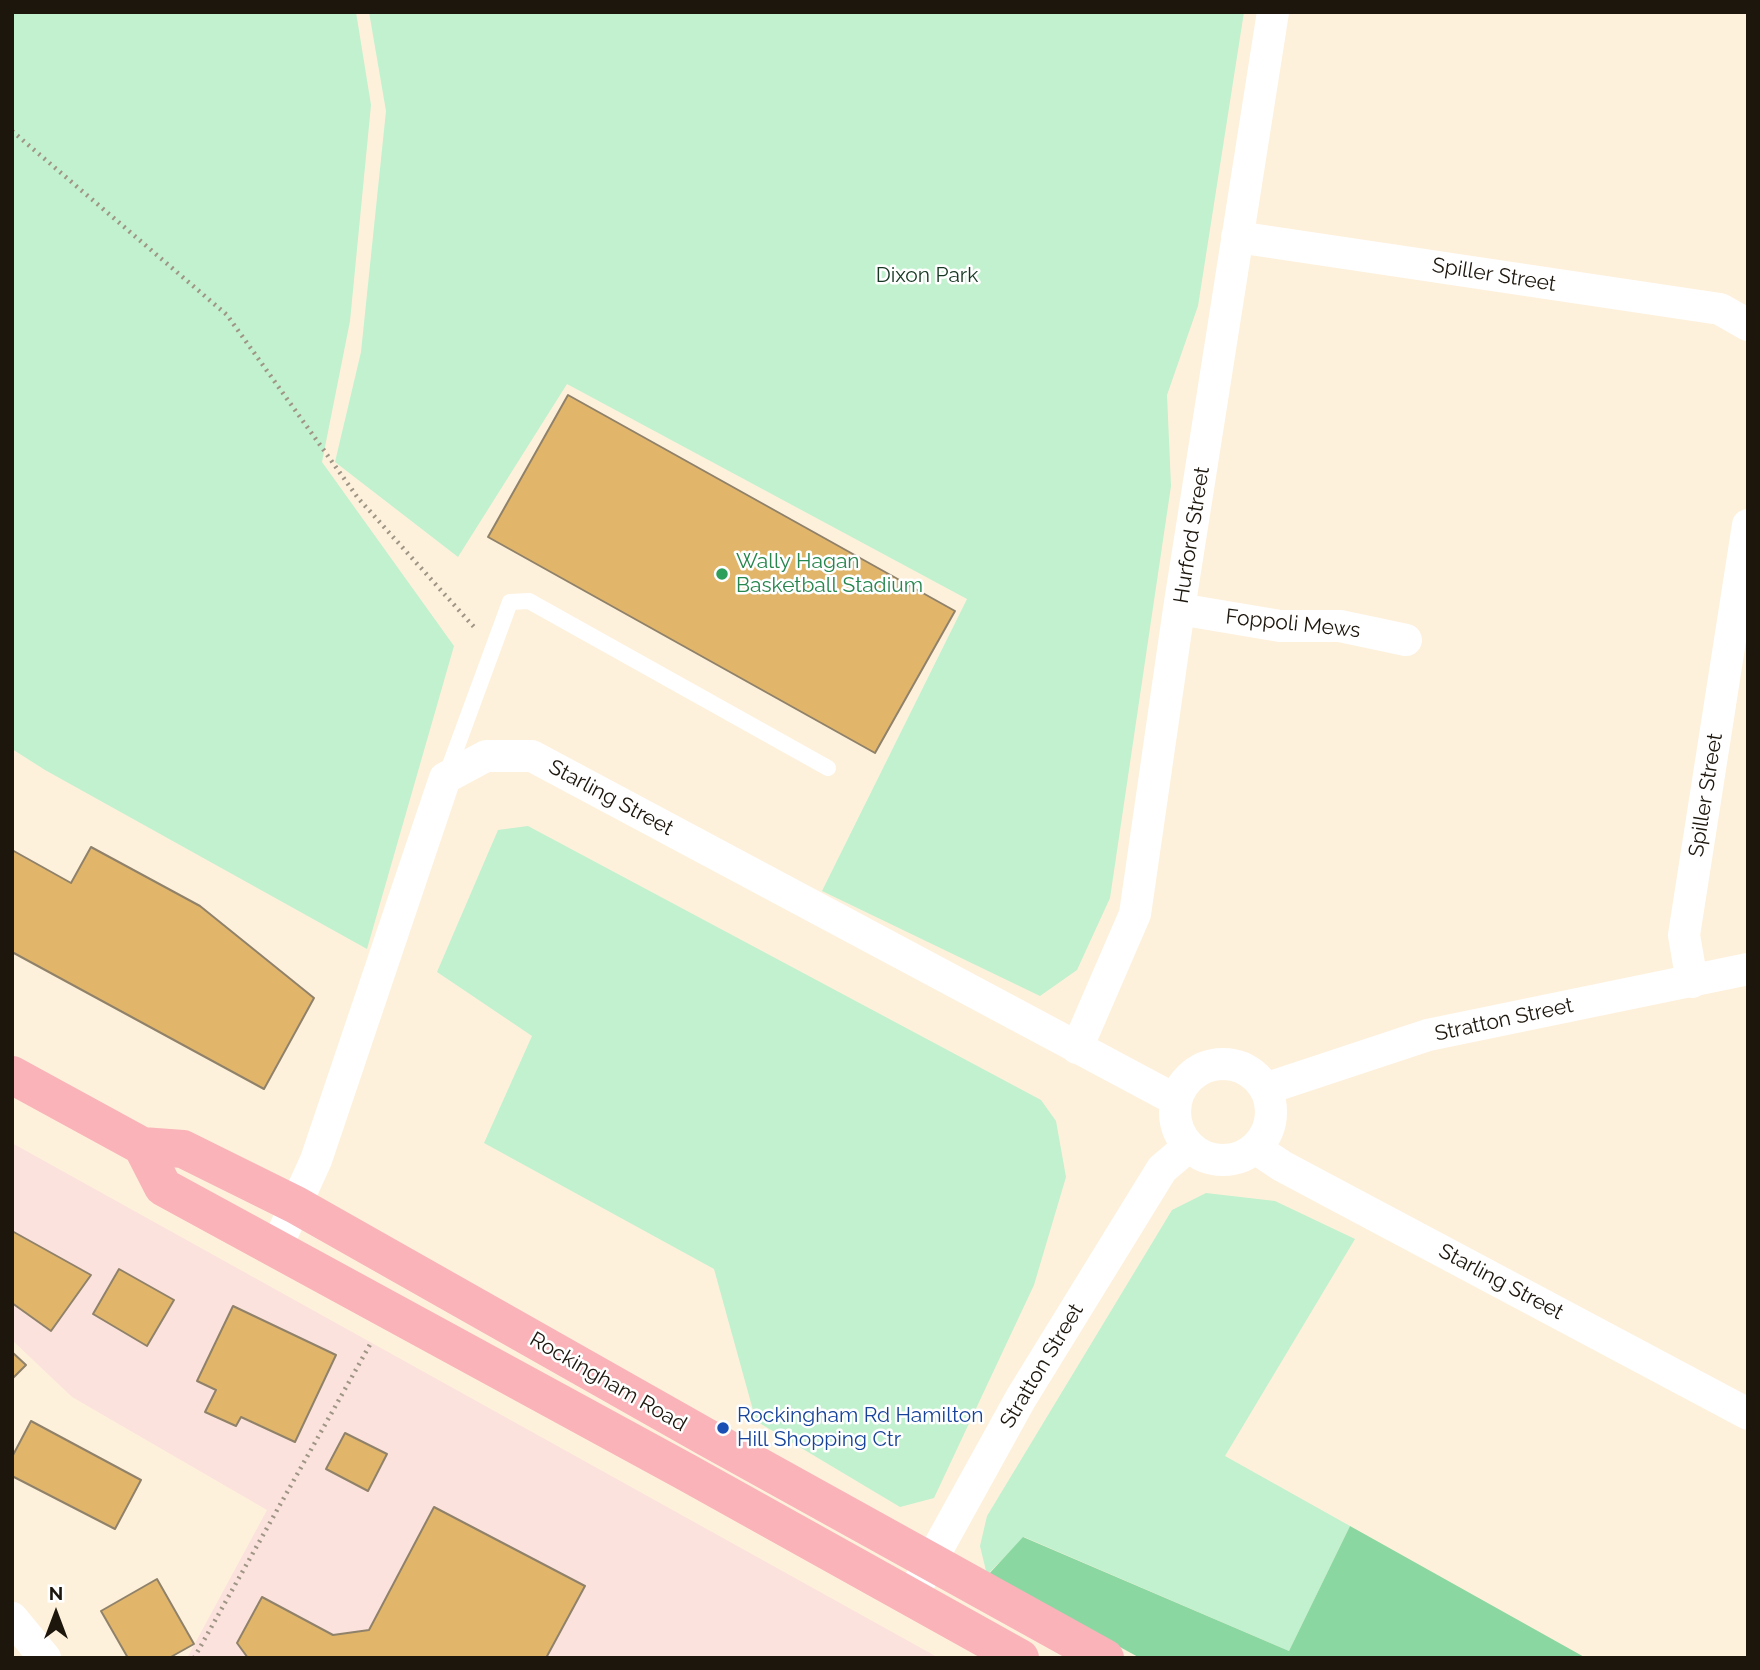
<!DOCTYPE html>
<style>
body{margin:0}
#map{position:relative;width:1760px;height:1670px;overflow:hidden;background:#fef1dc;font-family:Raleway,sans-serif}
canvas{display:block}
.frame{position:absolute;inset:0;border:14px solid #1c160d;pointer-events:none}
.north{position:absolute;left:21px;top:1579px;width:70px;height:70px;-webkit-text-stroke:5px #fff;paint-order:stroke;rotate:0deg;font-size:19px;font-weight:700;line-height:28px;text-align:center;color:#1c160d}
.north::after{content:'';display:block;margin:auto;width:24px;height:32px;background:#1c160d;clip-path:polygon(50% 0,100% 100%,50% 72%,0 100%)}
</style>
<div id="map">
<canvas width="1760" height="1670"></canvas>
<div class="frame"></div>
<div class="north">N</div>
</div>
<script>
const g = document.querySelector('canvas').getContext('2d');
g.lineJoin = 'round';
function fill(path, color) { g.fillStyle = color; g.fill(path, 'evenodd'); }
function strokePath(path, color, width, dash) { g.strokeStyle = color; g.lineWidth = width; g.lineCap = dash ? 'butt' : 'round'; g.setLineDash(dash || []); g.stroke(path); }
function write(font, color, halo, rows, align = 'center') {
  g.font = font + ' Raleway,sans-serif'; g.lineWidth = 5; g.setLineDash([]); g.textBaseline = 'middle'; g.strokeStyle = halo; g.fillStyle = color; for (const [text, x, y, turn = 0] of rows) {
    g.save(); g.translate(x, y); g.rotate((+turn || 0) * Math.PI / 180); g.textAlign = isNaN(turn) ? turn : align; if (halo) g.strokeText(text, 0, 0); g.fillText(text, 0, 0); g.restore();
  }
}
fill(new Path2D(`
 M12,1143L939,1658H187L267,1510L72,1397L12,1340Z`), '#fce2dd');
fill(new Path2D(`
 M12,12H356L371,105L350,321L322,462L454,646L367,949L45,770L12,749Z
 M369,12H1244L1198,306L1167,395L1171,486L1110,898L1077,970L1040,996L822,891L967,599L567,384L458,557L335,462L361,352L386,111Z
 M528,826L1041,1100L1056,1121L1066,1177L1034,1285L934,1498L900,1507L756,1421L714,1269L484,1143L532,1036L437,972L498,830Z
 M1206,1193L1275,1201L1355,1239L1225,1456L1350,1526L1289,1651L1024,1537L987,1575L980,1546L987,1516L1172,1210Z`), '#c1f1ce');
fill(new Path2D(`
 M1350,1526L1586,1658H1140L988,1575L1023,1537L1289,1651Z`), '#8bd7a2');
const building = new Path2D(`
 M568,395L955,611L875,753L488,537Z
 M91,847L200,906L314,998L264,1089L12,952V850L71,883Z
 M12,1231L91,1275L51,1331L12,1303Z
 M119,1269L174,1300L147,1346L93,1314Z
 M233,1306L336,1355L295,1442L241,1417L236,1426L205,1412L216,1390L197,1381Z
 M12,1352L26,1365L12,1379Z
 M31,1421L141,1480L115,1529L12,1476V1457Z
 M345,1433L387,1454L368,1491L326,1469Z
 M434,1507L585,1586L546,1658H248L237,1643L262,1597L333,1635L369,1630Z
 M157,1579L194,1644L169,1658H128L101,1611Z`);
fill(building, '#e1b66b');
strokePath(building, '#90826a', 2);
strokePath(new Path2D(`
 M12,131L227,315L358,498L474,627
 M194,1658L372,1341`), '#9f9585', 4.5, [2, 5]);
strokePath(new Path2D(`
 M446,776L510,602L529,601L828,768`), '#fff', 16);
strokePath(new Path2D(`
 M1237,237L1720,309L1748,325
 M1179,609L1280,626H1340L1406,640
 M1692,982L1684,935L1748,525
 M1077,1048L1135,914L1179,609L1273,12
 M1175 1112a48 48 0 1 1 96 0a48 48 0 1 1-96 0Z
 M1265,1089L1428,1035L1748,969
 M1255,1148L1282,1166L1748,1414
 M276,1248L316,1160L445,778L486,756H532L1176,1100
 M911,1597L1021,1398L1162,1169L1189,1146
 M12,1618L45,1658`), '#fff', 32);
strokePath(new Path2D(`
 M12,1075L142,1146L183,1149L296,1205L706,1437L1105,1658
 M142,1146L163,1187L686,1472L1020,1658`), '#f9b3b9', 38);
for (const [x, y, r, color] of [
 [722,574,7,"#2e9e5b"],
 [723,1428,7,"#1a4fb4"]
]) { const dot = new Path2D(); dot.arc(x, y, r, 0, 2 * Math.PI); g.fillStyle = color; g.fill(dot); strokePath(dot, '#fff', 2.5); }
write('21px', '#1c160d', '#fff', [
 ["Spiller Street",1494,275,9],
 ["Hurford Street",1192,535,-81],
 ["Foppoli Mews",1293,624,6],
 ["Spiller Street",1706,795,-81],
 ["Starling Street",611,798,28],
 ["Stratton Street",1504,1020,-12],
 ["Starling Street",1501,1282,28],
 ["Stratton Street",1042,1366,-59],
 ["Rockingham Road",608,1382,30]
]);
write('21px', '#163722', '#fff', [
 ["Dixon Park",927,276]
]);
write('21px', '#27864d', '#fff', [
 ["Wally Hagan",736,562],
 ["Basketball Stadium",736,586]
], 'left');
write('21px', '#164399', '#fff', [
 ["Rockingham Rd Hamilton",737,1416],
 ["Hill Shopping Ctr",737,1440]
], 'left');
</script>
